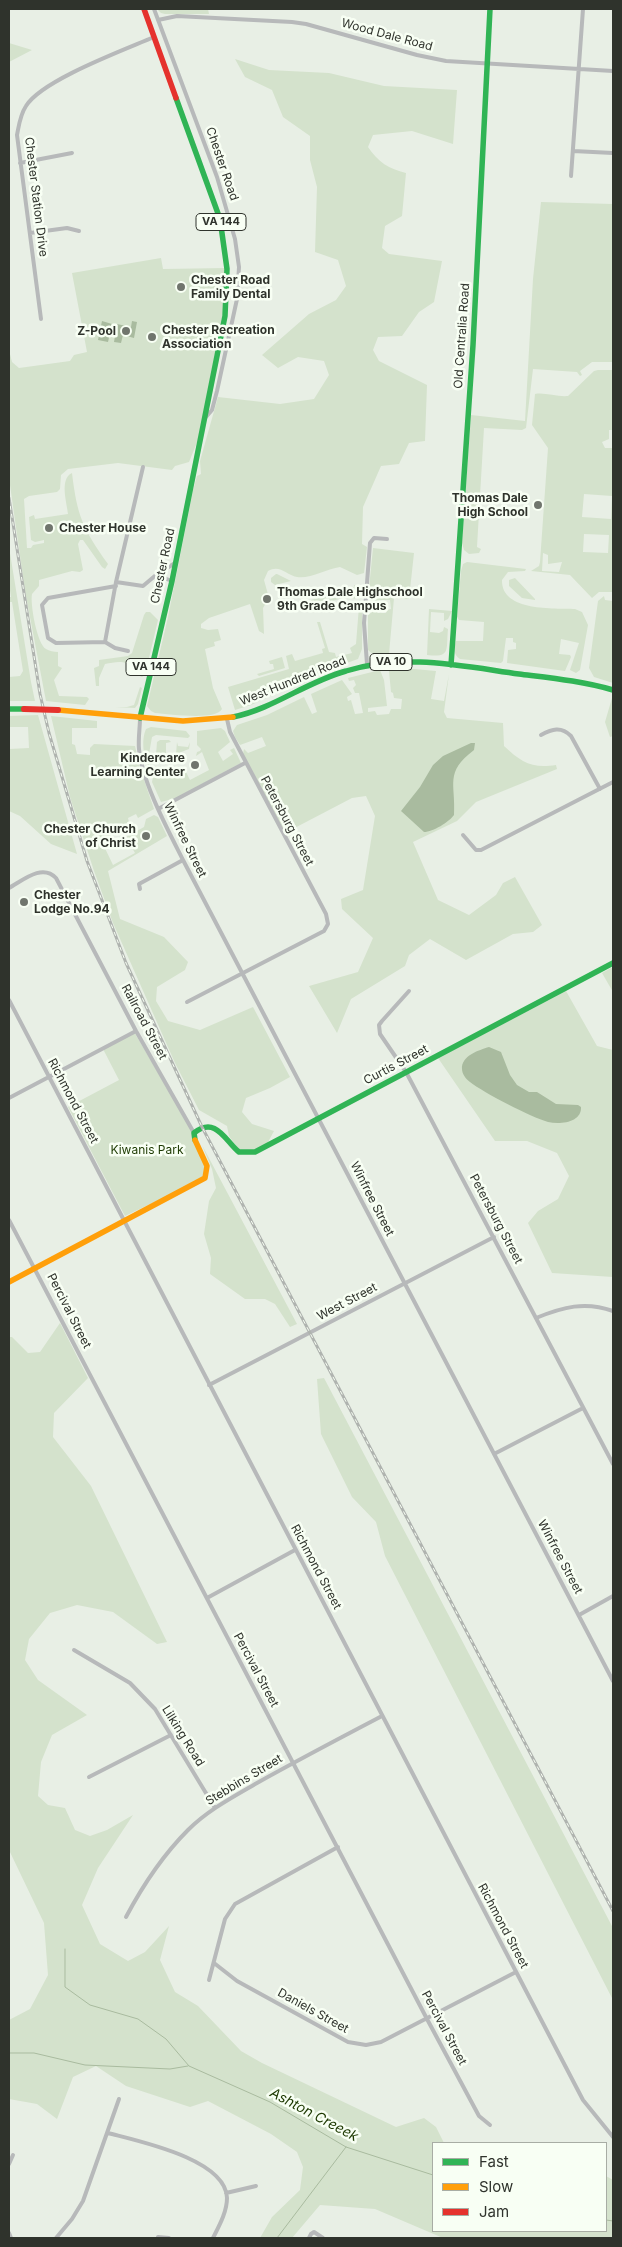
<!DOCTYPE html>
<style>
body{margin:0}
#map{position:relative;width:622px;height:2247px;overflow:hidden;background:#e8efe5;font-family:Inter,sans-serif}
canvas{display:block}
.frame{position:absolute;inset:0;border:10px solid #2f332c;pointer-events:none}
.legend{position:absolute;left:432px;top:2142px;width:175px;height:90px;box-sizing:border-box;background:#f8fff4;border:1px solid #a8ada4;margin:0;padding:6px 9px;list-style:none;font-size:15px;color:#2f332c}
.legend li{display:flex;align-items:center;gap:10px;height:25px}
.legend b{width:25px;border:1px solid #a8ada4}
</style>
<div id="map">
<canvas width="622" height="2247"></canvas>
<div class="frame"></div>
<ul class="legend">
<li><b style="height:6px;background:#30b455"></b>Fast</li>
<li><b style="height:6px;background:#ff9f0a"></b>Slow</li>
<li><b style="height:6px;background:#e5322d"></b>Jam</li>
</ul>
</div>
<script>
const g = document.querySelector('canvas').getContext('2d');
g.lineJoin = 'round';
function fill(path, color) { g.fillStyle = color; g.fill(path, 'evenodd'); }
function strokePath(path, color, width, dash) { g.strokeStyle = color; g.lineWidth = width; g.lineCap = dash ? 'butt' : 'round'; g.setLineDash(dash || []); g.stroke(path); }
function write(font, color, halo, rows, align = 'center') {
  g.font = font + ' Inter,sans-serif'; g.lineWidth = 5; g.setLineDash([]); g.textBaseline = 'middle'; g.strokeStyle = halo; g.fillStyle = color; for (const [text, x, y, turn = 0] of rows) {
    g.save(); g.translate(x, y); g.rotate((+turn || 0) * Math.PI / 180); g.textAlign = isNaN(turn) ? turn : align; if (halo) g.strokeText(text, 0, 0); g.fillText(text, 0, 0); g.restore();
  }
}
fill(new Path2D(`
 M157,9H208L209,14H165L161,13Z
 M9,43L32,50L9,62Z
 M235,59L269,70L329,73L384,86L457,90L453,144L412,131L373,135L368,147C378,162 389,169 406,173L402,216L385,226L382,248L389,254L442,261L434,302L419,312L402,336L378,337L373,350L379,361L427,385L425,441L409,443L399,464L381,466L363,507L362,544L367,547L364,573L357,575L340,567C327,569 310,579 297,577C286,575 280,564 268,571L264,580L269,598L263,608L264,634L259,631L250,604L209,618L201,624V628L208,630L218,629L221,640L214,642L215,646L205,649L213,688L222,709C216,721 169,714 155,713L151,711L147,706L168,617L193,490L197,476L201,474L200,461L218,397L280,404L314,399L329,375L324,361L298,357L278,368L262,355L309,314L336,300L346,286L338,260L315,252L317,187L310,160V136L283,117L272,90L245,77Z
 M541,202L613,204V362H592L580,371L582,375L580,376L577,372L533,369L526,428L522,430L484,428L477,547L481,549L479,553L469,554L464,550L462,543L471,415L525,421L533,279Z
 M161,258L163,269L226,268L225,303L198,440L189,462L175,466L172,470L118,463L68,469L61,475L60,489L57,492L29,496L24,499L27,548H31L33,545L44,543V540L35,542L31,540L29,517L34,515L35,519L68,514C67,503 59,479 72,473C77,516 83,529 108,564L105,569L102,567L83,540H80L78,544L83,570L80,572L72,571L39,580V586L32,594C30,604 37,644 46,649C49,651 54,652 58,652V666L62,668L54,680L59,696L87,697L89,699L85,705L46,701L25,591L9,478V350L12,362L19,368L70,361L74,355L87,352L72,273Z
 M598,370H613V430H609V439L602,442L605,448H612L613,446V592H599L592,598L570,575L531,571L539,566L540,562L548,448L532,425L535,394C544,392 557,397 568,396L594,371ZM584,494L612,496L611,519L582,517ZM584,534L609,535L608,553L583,552ZM543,553L548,555V564L562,562L559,572L542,571Z
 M9,547L31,682L35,701H9V677L20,676L23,671L12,602H9V597H11L9,584Z
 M373,548L414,553L409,599L394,598L389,654L375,656L368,650V615L376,609L378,613H386L387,610L391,609L390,600H379L377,604L368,598Z
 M467,562L526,569L525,571L508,572L502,580C501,612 555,608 575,609L582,612L588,625L580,670L576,673L570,670L579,643L561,639L559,654L570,655L571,657L565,671L507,663L508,650L516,649V643L513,642V638H506L503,661L501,663L460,659C453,655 454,647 456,641H483L484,622L459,620L457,617L461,571L463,564Z
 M276,574H277L291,581L275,585L271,582V578Z
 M515,578L535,599V600L522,598L509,586V580Z
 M354,585H358L362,589L361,595L354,599L352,595L319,605V609L313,607L311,600L354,587Z
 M604,596L605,600L613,601V683L594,677L589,668L598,601Z
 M357,603L362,606V649L358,659L327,670L251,705L235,710L228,687L289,669L286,656L292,654L295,661L323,653L322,649L325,648L317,622H320L329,652L335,653L336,657L352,653L350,648L356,644L359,606L355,604Z
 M429,609L452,611L448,619L444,621V613L431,612L430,632L439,633L443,631L444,627L448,629C446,650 451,658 427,655Z
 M146,612H150L158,620L145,675L142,677C137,675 137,673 133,669C126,659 116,662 105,664L99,678V686H96L94,668L99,666V660L128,656L132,653L144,615Z
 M282,657L285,668L259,676L257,674L274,669L273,664H270L269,661Z
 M403,668L436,671L431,699L444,701L449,674L444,712L447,718L503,723L504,746C521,762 532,769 556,765L557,769L476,802L457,821L413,842L438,900L469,915L496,895L503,883L515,877L542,925L533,932L513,934L466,960L430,939L409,955L405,966L351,999L337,1033L309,986L358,972L373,938L342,909L341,899L363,890L375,816L366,796L352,798L285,833L243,754L244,749L248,753L266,746L262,737L240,745L235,737L233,731L237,725L267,715L304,697L312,714L317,712L311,694L342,680L352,694L347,697L348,701L351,700L355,714L363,713L359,693H355L353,688L356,685L354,680L349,681L348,678L380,670L384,680L387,706L368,708V712L375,711L377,715L389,714L391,709H401L402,699L394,698L393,693L391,692L389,671L391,669Z
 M140,687L142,688L138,704L135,708L115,707H127L134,705Z
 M612,698L613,736L610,737L605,722Z
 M38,715L77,854L51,844L20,816L9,811V749L29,748L28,727H9V716Z
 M51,716L97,721V728H72V744L75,745L77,754L90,755V748L94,744L135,746L141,771L154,809L138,818L136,814L128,818L129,822L114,831L109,838L102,842L113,865L135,853L126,837L144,827L146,819L154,815L158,817L167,836L108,871L120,919L164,937L188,962L185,970L157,987L156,1001L168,1021L200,1030L253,1007L290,1077L270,1088L246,1098L242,1112L252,1124L274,1131L267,1144L253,1151L239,1150L229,1136L227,1126L199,1110L175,1063L113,923L94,871L70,797Z
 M151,727L186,731L190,736L188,738L156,735L152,737L149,754L153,765L151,769C143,760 141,740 146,729Z
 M221,728L225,731L230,742L218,752L223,761L233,754L230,750L234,748L241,763L176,798L161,802L152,782L153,777L158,772L162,778L181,767L184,768L190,780L209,770L202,752L196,756L197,752L200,751L201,749L197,745V731Z
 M160,740H169L171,742L166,743V754L170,758L161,764L158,763L156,755L157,742Z
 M177,742L178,746L188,747L190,742L189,749L176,754Z
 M613,967V992L602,973Z
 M566,991L597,1046L613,1050V1277L552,1273L528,1223L538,1211L558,1199L569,1176L557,1153L527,1141H495L438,1058Z
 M134,1032L194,1133L208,1170L205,1178L125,1216L68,1107L119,1080L103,1049Z
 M202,1145L297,1324L290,1327L275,1304L265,1299H245L210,1274L211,1258L204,1234L209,1201L216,1188L212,1169Z
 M60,1323L88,1378L54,1413L53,1437L91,1486L167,1642L157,1644L113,1612L77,1605L50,1613L29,1639L25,1660L38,1680L87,1715L52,1735L41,1762L38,1796L48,1805L65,1808L75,1830L90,1836L107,1830L133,1815L98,1868L82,1905L100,1944L128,1961L145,1952L169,1926L160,1960L175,1992L198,2006L241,2051L262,2063L396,2127L424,2118L436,2127L444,2143H433V2231H606V2176L613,2180V2238H443L375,2209L320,2205L292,2238H260L272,2217L300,2190L303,2167L297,2152L271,2134L208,2101L190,2107L126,2086L96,2066L73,2077L57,2119L37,2104L9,2099V2020L30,2009L48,1975L44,1923L9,1850V1337H12L28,1353L40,1352Z
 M324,1378L613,1928V2000L385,1556L376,1522L352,1497L321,1434L317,1379Z`), '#d4e2cc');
fill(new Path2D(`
 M102,321L112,324L108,342L98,340Z
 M132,321L137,322L134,338L123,335L121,343L114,342L117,324L131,327Z
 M471,743H475L474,750C444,773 456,783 454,815C449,822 433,832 424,832L401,811L420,787L433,765L443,756Z
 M489,1047L501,1052L510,1075L517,1085L529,1092H537L556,1104L578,1105L581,1107C582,1122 561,1125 548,1122C531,1117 484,1093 470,1082C466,1079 462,1074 462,1069C461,1056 479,1050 489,1047Z`), '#a9bb9f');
strokePath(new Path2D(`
 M65,1949V1987L90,2005L138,2019L166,2039L189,2066L270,2102L346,2147L433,2175
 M9,2053H34L85,2065L170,2069L188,2066
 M606,2220L613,2221
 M277,2238L346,2147`), '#a9bb9f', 1);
strokePath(new Path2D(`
 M154,9L217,177L235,239L239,267L237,299L217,391L212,410L206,417
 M158,20L177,16L292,22L306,24L417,55L446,61L613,71
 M573,151L613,153
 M20,163L72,153
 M571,176L583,9
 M30,233L67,228L79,231
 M41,319L17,135C19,125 20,115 26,106C42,80 124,50 154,37
 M156,575L172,581
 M116,582L143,467
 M116,586L48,598L42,605L48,638L56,643L105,642L116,582L143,586L156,575L175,563
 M105,642L115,648L128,651
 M367,664L364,623L370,543L374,538L387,539
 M140,718C140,728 138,739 139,749C142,782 168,830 183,860L613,1681
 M541,735C552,729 561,726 571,736L600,789
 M158,809L245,763
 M463,835L476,850H481L613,782
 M9,888C22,881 42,863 56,878L136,1031L194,1133
 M140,889L139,884L183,860
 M409,991L382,1021L379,1025L380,1034L406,1072L613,1464
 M9,1000L583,2100L613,2137
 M187,1002L324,931L328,924L326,914L230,732L227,719
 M9,1098L136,1031
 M9,1220L427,2019L479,2116L490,2125
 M536,1318C563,1307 585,1301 613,1311
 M209,1385L494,1237
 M494,1454L583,1408
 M207,1598L295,1550
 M579,1615L613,1596
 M74,1650L130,1683L155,1709L215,1808
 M89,1777L171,1735
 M126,1917C143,1885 162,1856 188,1830C208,1810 233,1797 257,1783C298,1760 340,1738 382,1716
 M214,1963L237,1981L348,2042L366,2045L381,2042L516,1972
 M209,1980L225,1919L235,1904L338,1847
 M108,2133C138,2141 226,2159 227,2198C227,2212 219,2226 213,2238
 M9,2164L13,2155
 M226,2193L256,2186
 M9,2233L11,2238
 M158,2237L169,2238
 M56,2238L72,2219L83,2201L119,2099
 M309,2238L311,2234L314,2232L323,2238`), '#b7b9ba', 4);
strokePath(new Path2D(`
 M451,665L473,345L490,9
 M9,709H24
 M233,717C273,709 306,682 346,671C403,653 461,666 519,674C551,678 582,681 613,690
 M140,718L172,581L225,316L227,269L220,219L176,98
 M195,1140L194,1133C216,1115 226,1142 239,1152H255L613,963`), '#30b455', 5.5);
strokePath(new Path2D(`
 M58,710L183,721L233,717
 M9,1282L205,1178L207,1166L195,1140`), '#ff9f0a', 5.5);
strokePath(new Path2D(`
 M144,9L176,98`), '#e5322d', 5.5);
const rail = new Path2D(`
 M9,498L40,694L49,733L87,861L126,963L202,1127L613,1911`);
strokePath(rail, '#afb3af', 3);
strokePath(rail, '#f8fff4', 1, [4]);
strokePath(new Path2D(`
 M24,709L58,710`), '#e5322d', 6);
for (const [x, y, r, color] of [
 [181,287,5,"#70756d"],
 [126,331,5,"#70756d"],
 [152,337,5,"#70756d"],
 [538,505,5,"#70756d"],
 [49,528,5,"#70756d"],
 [267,599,5,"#70756d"],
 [195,765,5,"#70756d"],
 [146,836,5,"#70756d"],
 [24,902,5,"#70756d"]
]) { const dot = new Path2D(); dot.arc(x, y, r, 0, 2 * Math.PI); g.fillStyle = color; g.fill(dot); strokePath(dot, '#f8fff4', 2); }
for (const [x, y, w] of [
 [221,222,50],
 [391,662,42],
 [151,667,50]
]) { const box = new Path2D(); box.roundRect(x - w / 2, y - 8.5, w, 17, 4); g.fillStyle = '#f8fff4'; g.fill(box); strokePath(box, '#2f332c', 1); }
write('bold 11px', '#2f332c', null, [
 ["VA 144",221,222],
 ["VA 10",391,662],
 ["VA 144",151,667]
]);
write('12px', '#2f332c', '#f8fff4', [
 ["Wood Dale Road",387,35,15],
 ["Chester Road",222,164,71],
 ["Chester Station Drive",36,197,83],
 ["Old Centralia Road",462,336,-86],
 ["Chester Road",163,566,-78],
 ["West Hundred Road",293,681,-22],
 ["Petersburg Street",287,821,62],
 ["Winfree Street",185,840,64],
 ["Railroad Street",144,1022,62],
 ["Curtis Street",396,1065,-28],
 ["Richmond Street",73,1101,62],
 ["Winfree Street",372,1199,63],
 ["Petersburg Street",496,1219,62],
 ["West Street",347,1302,-28],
 ["Percival Street",69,1311,63],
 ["Winfree Street",560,1557,62],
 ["Richmond Street",316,1567,62],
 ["Percival Street",256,1670,62],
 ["Lilking Road",183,1736,58],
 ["Stebbins Street",244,1780,-31],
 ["Richmond Street",503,1926,62],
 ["Daniels Street",313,2011,29],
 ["Percival Street",444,2028,62]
]);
write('bold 12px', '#2f332c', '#f8fff4', [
 ["Chester Road",191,280],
 ["Family Dental",191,294],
 ["Chester Recreation",162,330],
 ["Association",162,344],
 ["Z-Pool",116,331,"right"],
 ["Thomas Dale",528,498,"right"],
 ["High School",528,512,"right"],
 ["Chester House",59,528],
 ["Thomas Dale Highschool",277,592],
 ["9th Grade Campus",277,606],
 ["Kindercare",185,758,"right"],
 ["Learning Center",185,772,"right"],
 ["Chester Church",136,829,"right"],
 ["of Christ",136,843,"right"],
 ["Chester",34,895],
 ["Lodge No.94",34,909]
], 'left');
write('12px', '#1d3a02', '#f8fff4', [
 ["Kiwanis Park",147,1150]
]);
write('italic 14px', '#1d3901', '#f8fff4', [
 ["Ashton Creeek",314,2115,28]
]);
</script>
